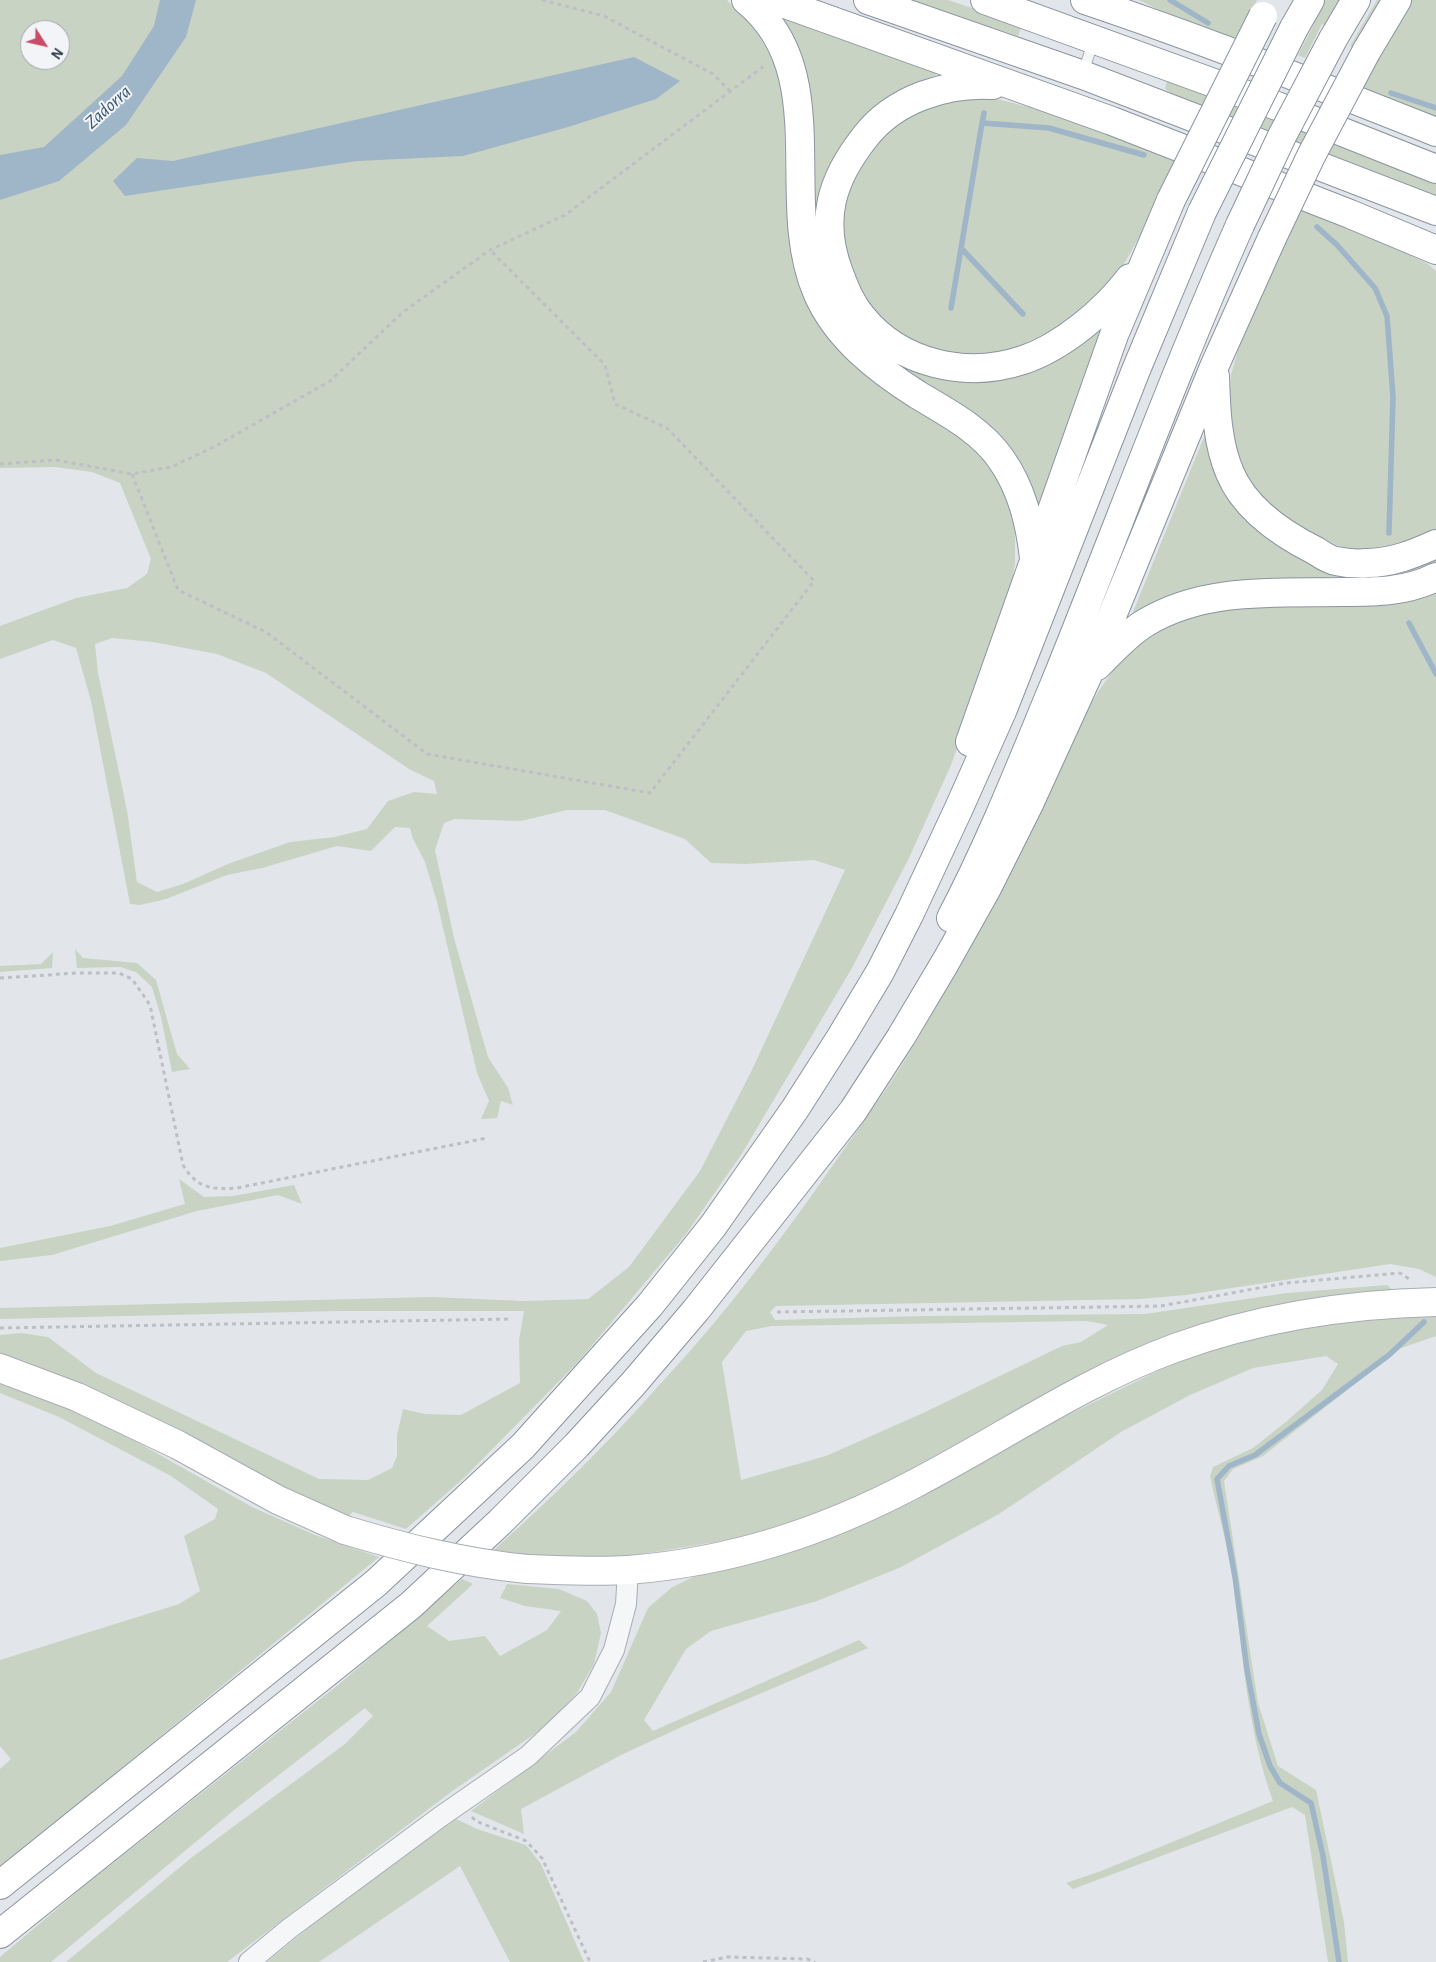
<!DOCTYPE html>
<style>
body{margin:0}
#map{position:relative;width:1436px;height:1962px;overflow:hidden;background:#e2e6ea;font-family:"Alegreya Sans",sans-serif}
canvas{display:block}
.north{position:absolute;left:20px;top:20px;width:50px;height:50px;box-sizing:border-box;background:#f2f4f7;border:1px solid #a2a7ae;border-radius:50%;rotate:125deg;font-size:14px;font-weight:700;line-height:20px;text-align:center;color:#2b3441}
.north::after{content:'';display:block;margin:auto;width:18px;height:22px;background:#c94d68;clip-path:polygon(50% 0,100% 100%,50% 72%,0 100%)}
</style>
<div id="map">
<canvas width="1436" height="1962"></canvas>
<div class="north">N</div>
</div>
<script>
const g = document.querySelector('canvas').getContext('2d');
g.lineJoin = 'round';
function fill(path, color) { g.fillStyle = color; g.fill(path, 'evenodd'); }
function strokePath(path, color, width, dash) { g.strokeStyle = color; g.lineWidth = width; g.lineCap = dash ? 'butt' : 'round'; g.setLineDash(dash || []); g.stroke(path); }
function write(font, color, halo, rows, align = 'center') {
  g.font = font + ' "Alegreya Sans",sans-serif'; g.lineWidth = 4; g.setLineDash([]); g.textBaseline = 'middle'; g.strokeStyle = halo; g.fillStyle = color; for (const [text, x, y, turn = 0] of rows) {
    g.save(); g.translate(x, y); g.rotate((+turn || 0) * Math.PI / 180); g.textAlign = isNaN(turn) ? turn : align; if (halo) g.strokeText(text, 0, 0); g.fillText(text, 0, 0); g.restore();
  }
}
fill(new Path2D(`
 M0,0H727L755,29L775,63L784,92L785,168L791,252L805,299L826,333L976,451L999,480L1015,519V563L1009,602L951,765L909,858L852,968L741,1155L686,1234L578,1362L466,1476L406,1529L353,1512L347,1517L302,1498L70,1381L0,1354V1335L21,1333L48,1337L96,1373L319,1479L368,1480L392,1468L397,1456V1435L403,1409L425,1414L461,1415L520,1383L519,1340L524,1311H339L0,1319V1308L432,1297L525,1301L588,1299L629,1267L700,1171L750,1074L845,870L814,860L746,864L711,863L685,839L605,810H567L521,821L455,819L444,823L435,850L454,938L488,1057L508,1088L513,1105L501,1101L497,1118L481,1119L489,1101L477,1073L437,902L425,862L413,839L410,828L395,827L371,851L337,846L262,868L227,875L166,899L140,905L130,904L91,701L76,648L53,640L0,659V626L76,598L127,588L147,574L151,559L120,483L92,472L55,467L0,468ZM30,30H60V60H30ZM112,638L153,642L217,654L266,673L409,769L434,781L437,794L414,792L388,801L367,829L335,837L290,842L228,864L183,884L157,892L137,882L127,810L98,673L95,644Z
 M912,0H948L1022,25L1018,36Z
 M1139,0H1257L1235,39L1165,13Z
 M1325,0H1340L1325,26L1322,24L1305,58L1298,55L1314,24L1311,23Z
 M1377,0H1383L1355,48L1350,46Z
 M1412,0H1436V119L1360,89L1401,14Z
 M777,14L939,73L887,100L828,171L836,293L950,375L1109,320L1036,513L1018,477L875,355L831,307Z
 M1167,80L1179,82L1436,182V198L1174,95L1165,89Z
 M967,98L1001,100L1033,108L1176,158L1149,220L1120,271L1082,311L1048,332L1013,349L972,357L932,350L900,338L878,318L855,286L845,261L842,230L843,192L858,155L911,111Z
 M1298,206L1380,240L1428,264L1436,271V534L1394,549L1362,551L1318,541L1267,503L1245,477L1233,450L1228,418L1231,375L1241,339Z
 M1206,432L1219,477L1322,562L1436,557V565L1422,572L1129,622Z
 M1436,589V1277L1419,1269L1390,1264L1186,1295L1140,1299L776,1306L770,1312L775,1320L923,1316L1145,1314L1287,1293L1387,1285L1397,1294L1292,1303L1215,1320L1159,1340L1089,1371L875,1489L803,1519L740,1538L630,1556L568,1560L494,1550C522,1524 551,1498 578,1471C617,1433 654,1391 690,1351C747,1286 798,1216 847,1145C864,1120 883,1095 900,1068C944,997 982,923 1022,849C1059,778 1088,669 1162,628C1219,596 1289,610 1352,606C1380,604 1410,599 1436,589ZM1087,1321L1108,1325L1081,1342L1062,1346L923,1413L826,1456L741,1480L722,1362L746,1331L772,1326Z
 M75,949L83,958L137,963L156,980L177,1054L190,1069L172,1072L161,1017L152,987L136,972L120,967L77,968Z
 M53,952L52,968L0,972V966L41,964Z
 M179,1179L204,1197L233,1196L294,1185L302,1204L278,1195L197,1211L52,1255L0,1261V1248L110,1226L185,1204Z
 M1436,1313V1336L1401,1348L1263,1456L1233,1469L1224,1481L1258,1703L1278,1766L1316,1790L1344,1922L1348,1962H1328L1305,1815L1292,1807L1073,1889L1066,1883L1101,1871L1273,1801C1247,1729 1243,1655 1233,1580C1228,1545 1217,1510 1210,1476L1213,1467L1253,1448L1287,1421L1322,1390L1338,1364L1326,1356L1253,1368L1190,1395L1121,1432L999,1514L899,1568L817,1601L711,1631L686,1649L644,1720L653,1731L859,1640L868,1648L686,1725L621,1755L521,1809L524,1834L471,1811L576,1732L611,1692L648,1608L671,1588L703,1572L812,1545L914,1501L1033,1432L1176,1362L1274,1332L1341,1322Z
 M0,1379L50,1398L135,1441L252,1507L315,1535L379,1557L0,1868V1769L11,1759L0,1746V1660L179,1604L200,1591L184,1536L215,1519L218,1509L171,1476L59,1417L0,1393Z
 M462,1579L473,1584L427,1626L449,1641L485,1636L500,1656L547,1630L561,1611L525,1606L500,1598L507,1584L559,1589L587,1601L597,1614L601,1633L594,1664L577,1693L546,1726L451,1792L227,1962H66L191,1858L345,1744L373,1716L365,1708L239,1806L51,1962H0V1957L89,1882L338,1685Z
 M456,1819L477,1829L526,1845L541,1864L584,1962H510L460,1866L319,1962H267L330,1910Z`), '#c8d3c3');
fill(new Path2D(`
 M160,0H196L186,37L126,125L59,181L0,200V155L44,147L122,76L154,26Z
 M634,57L680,81L656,99L568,127L463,156L357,161L125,196L113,181L137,158L173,161Z`), '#9fb5c8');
strokePath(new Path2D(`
 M1170,0L1208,23
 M1391,93L1436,108
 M984,113L982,123L1049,128L1144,155
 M1317,227L1337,245L1375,288L1387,316L1393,397L1389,533
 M961,248L1023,314
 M951,308L982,123
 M1409,623L1436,674
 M1339,1962L1323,1856L1311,1803L1280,1783L1270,1766L1259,1734L1247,1670L1235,1577L1217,1479L1229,1466L1255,1455L1389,1355L1424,1322`), '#9fb5c8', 5.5);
const lane = new Path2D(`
 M1083,73L1094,39`);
const street = new Path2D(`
 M249,1962L290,1928L440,1817L528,1756L590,1697L614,1650L626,1604L628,1570`);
const secondary = new Path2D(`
 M0,1368L77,1397L178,1445L278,1500L345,1530
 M527,1569C561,1570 594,1572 628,1570C731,1562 823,1532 914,1484C1001,1439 1082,1382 1175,1348C1260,1317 1346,1304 1436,1302`);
const highway = new Path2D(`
 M746,0C835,72 777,199 817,292C836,337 877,369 918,395C948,413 981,430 1001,459C1022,489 1030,523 1034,558
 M774,0L1112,121L1350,214L1436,250
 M868,0L1083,75L1436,211
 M985,0L1277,106L1436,169
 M1085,0C1204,40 1320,86 1436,132
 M1294,28L1310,0
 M1333,39L1356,0
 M1366,52L1397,0
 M993,85C947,82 894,99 865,137C831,180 819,220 839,273C845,289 851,304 862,317C900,364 966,379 1023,360C1062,347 1105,311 1130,278
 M1215,376C1216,408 1217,443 1230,473C1245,509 1282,534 1316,551C1322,555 1329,560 1336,561C1345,563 1357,564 1367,563C1391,563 1414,554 1436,544
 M1097,666C1112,651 1127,634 1145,623C1204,587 1276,593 1343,592C1374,592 1407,592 1436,577
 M970,742L1114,335L1171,200
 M951,918C991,842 1022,762 1055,683C1117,530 1173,376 1240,225
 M0,1885L376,1583L523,1446L650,1305L713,1226L795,1109L841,1037L880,972L909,915L959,808L1003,709L1136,370L1202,212
 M0,1934L411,1605L500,1522L577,1445L633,1384L696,1310L853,1111L901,1037L945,963L986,890L1029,804L1087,677L1214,367L1272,238`);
strokePath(lane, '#a7adb4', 12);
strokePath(street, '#a7adb4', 22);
strokePath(secondary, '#a7adb4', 30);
strokePath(highway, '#8a94a0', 30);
strokePath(new Path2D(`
 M542,0L604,16L713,74L730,91
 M0,464L56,460L132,474L171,467L214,447L330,381L403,312L490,250L565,215L764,66
 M132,474L178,590L266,632L427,754L650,793L814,581L667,428L615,404L605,365L490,250
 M0,978L77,973H119L132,979L150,1005L183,1165C197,1188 211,1190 237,1188L487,1138
 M777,1312L1161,1306L1286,1283L1400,1273L1412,1281
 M0,1328L512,1319
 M472,1817L476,1821L526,1841L542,1858L590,1962
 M703,1962L727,1957L807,1959L815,1962`), '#bcc0c5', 3, [4, 4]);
strokePath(lane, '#f5f6f8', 10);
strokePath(street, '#f5f6f8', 20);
strokePath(secondary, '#fff', 28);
strokePath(highway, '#fff', 28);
const secondaryBridge = new Path2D(`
 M345,1530C405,1548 464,1563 527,1569`);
const highwayBridge = new Path2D(`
 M1171,200L1263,16
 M1202,212L1294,28
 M1240,225L1282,136L1333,39
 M1272,238L1311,156L1366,52`);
strokePath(secondaryBridge, '#a7adb4', 30, []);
strokePath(highwayBridge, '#8a94a0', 30, []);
strokePath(secondaryBridge, '#fff', 28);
strokePath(highwayBridge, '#fff', 28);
write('italic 19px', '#365673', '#f2f4f7', [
 ["Zadorra",108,107,-42]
]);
</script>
